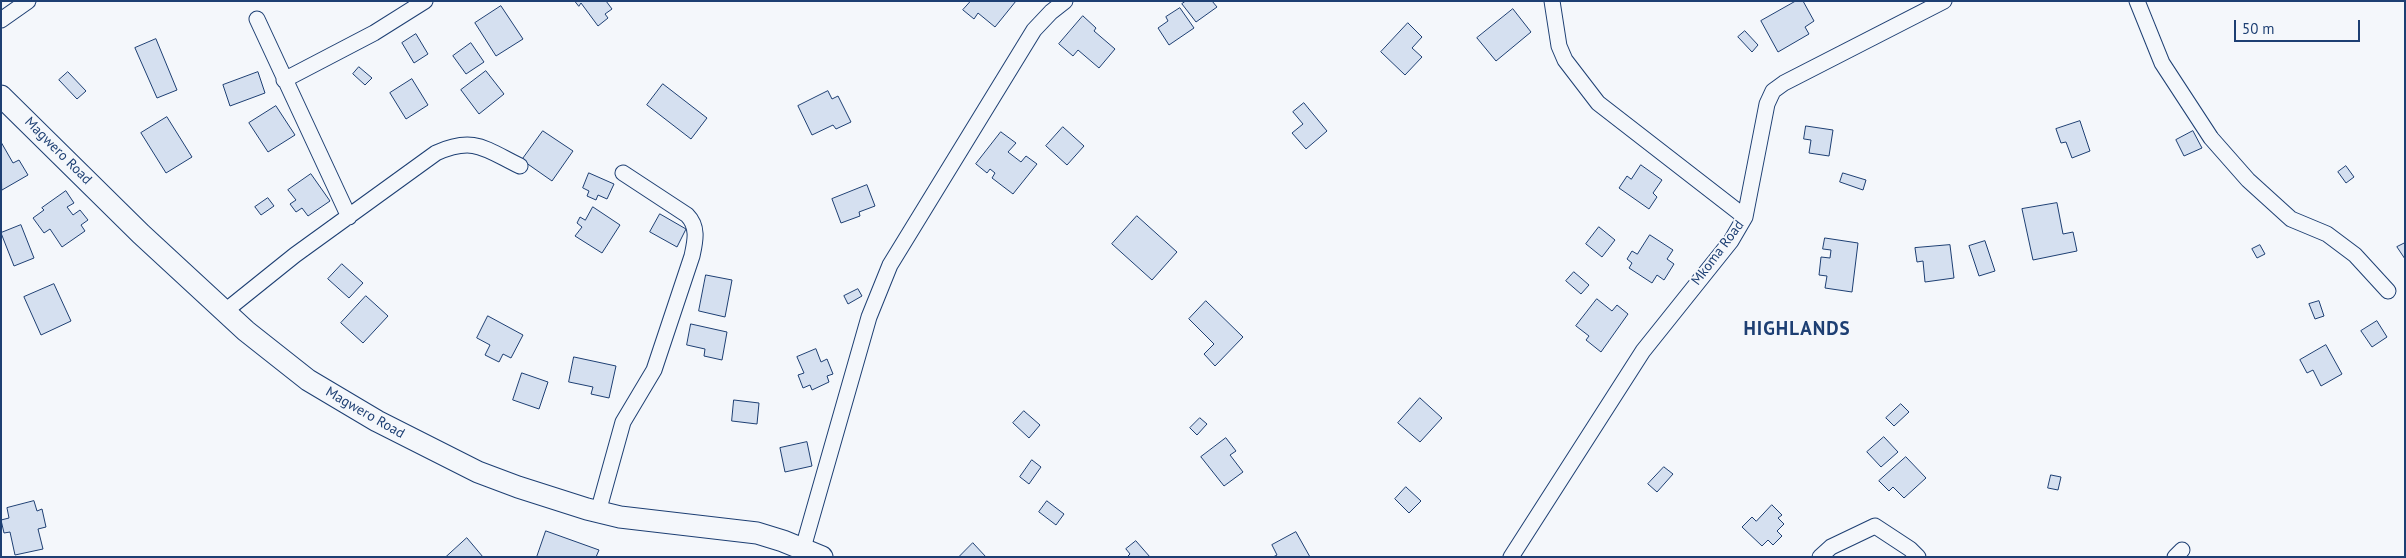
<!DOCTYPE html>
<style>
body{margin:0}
#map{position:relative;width:2406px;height:558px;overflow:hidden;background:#f4f7fb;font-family:"PT Sans",sans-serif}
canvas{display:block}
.frame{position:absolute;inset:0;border:2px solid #1d3f73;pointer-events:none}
.scale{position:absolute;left:2234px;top:20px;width:126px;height:22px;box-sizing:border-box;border:2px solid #1d3f73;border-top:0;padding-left:6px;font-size:15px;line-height:18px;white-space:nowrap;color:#1d3f73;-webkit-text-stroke:4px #f4f7fb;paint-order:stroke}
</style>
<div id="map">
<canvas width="2406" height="558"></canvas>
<div class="frame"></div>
<div class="scale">50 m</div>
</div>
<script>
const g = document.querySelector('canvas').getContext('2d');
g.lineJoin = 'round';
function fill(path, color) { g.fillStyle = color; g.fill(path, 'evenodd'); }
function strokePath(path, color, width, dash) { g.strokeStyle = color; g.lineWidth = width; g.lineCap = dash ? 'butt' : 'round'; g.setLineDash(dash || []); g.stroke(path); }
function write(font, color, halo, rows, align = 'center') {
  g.font = font + ' "PT Sans",sans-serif'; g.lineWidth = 4; g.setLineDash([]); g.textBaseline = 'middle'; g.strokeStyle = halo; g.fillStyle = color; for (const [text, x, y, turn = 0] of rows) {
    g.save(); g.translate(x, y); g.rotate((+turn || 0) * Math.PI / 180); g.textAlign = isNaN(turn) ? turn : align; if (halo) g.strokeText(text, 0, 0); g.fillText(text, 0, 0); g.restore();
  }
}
const building = new Path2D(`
 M575,1H606L612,9L605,14L608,18L598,26L581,3L579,6Z
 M971,1H1016L995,27L978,13L974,19L963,10Z
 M1186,1H1212L1217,7L1196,22L1182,4Z
 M1796,1H1803L1814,21L1805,27L1809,34L1778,52L1761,21Z
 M501,6L523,39L496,56L475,23Z
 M1180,8L1194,28L1169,45L1158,28L1168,21L1166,17Z
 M1513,9L1531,32L1496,61L1477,38Z
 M1083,16L1096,28L1094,31L1115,49L1099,68L1078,50L1073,56L1059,44Z
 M1408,23L1422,37L1412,48L1422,57L1405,75L1381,52Z
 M1745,31L1758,45L1752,52L1738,37Z
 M416,34L428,54L414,63L402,43Z
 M156,39L177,90L157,98L135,48Z
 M471,43L484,62L466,74L453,56Z
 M359,67L372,78L365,85L353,74Z
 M486,71L504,94L479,114L461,90Z
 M68,72L86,91L77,99L59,80Z
 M258,72L265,93L230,106L223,85Z
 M412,79L428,105L406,119L390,93Z
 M663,84L707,118L691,139L647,105Z
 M828,91L832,99L838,96L851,122L836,129L833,125L812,135L798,106Z
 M1304,103L1327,131L1306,149L1292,133L1303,124L1293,112Z
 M276,106L295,135L268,152L249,123Z
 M167,117L192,157L166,173L141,133Z
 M2080,121L2090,151L2072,158L2066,142L2061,143L2056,129Z
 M1806,126L1833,130L1829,156L1809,153L1811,140L1804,139Z
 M1063,127L1084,146L1067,165L1046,146Z
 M543,131L573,151L552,181L522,160Z
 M2193,131L2202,148L2184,156L2176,140Z
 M1001,132L1016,143L1008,152L1021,162L1026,156L1037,164L1013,194L992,178L995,173L990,169L987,173L976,164Z
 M1,142L13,163L19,160L28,175L2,190Z
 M1641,165L1662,180L1653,193L1657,197L1649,209L1619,188L1627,176L1631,179Z
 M2346,166L2354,177L2346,183L2338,172Z
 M589,173L614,184L607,199L598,195L596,200L587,196L589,191L583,188Z
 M1843,173L1866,180L1863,190L1840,182Z
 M311,174L330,201L308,216L302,208L296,212L290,204L296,200L288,190Z
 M867,185L875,206L859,212L860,216L841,223L832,199Z
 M66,191L74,203L67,207L73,215L80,210L88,220L81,225L85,231L62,247L50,229L44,233L33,218L44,210L42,208Z
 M268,198L274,206L261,215L255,207Z
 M2057,203L2063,234L2073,232L2077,251L2033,260L2022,209Z
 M593,207L620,225L602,253L575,236L582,227L577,223L580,217L585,220Z
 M660,214L686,229L677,247L650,232Z
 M1137,216L1177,252L1152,280L1112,244Z
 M21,225L34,258L14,266L1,233Z
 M1599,227L1615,240L1602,257L1586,244Z
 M1650,235L1673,250L1667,259L1674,264L1664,280L1657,275L1652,283L1629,268L1632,263L1627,259L1632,251L1637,254Z
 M1825,238L1858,243L1852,292L1825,288L1827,276L1819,275L1821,257L1830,258L1831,250L1823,249Z
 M1985,241L1995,271L1979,276L1969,246Z
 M2405,243V259L2397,247Z
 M1950,245L1954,278L1925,282L1923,261L1917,262L1915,248Z
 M2260,245L2265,254L2257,258L2252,249Z
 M342,264L363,283L349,298L328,279Z
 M1574,272L1589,285L1581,294L1566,281Z
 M706,275L732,280L725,317L699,311Z
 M54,284L71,321L41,335L24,297Z
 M858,289L862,296L848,304L844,296Z
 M366,296L388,316L363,343L341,323Z
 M1597,299L1612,311L1617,305L1628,314L1601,352L1586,340L1589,336L1576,326Z
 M1206,301L1243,337L1215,366L1204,354L1214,344L1189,319Z
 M2319,301L2324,316L2315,319L2309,304Z
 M488,316L523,335L511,358L503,354L499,362L485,355L490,345L477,338Z
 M2377,321L2387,337L2372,347L2361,331Z
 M691,324L727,332L722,360L704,356L705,349L687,345Z
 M2326,345L2342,374L2321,386L2313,370L2307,373L2300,360Z
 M816,349L821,362L827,359L833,374L827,376L829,382L812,390L810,385L803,388L798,375L804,373L797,357Z
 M574,357L616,366L609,398L591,394L593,387L569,382Z
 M522,373L548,382L539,409L513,400Z
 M1420,398L1442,418L1420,442L1398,423Z
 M734,400L759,403L757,424L732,421Z
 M1901,404L1909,412L1894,426L1886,418Z
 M1024,411L1040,425L1029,438L1013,423Z
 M1200,418L1207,424L1197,435L1190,428Z
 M1884,437L1898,452L1881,467L1867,452Z
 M1226,438L1236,451L1230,455L1243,472L1224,486L1201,457Z
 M807,442L812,466L785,472L780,448Z
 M1906,457L1926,478L1904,498L1893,487L1889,491L1879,481Z
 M1032,460L1041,467L1029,484L1020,477Z
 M1664,467L1673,474L1657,492L1648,484Z
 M2051,475L2061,477L2058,490L2048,488Z
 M1406,487L1421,501L1409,513L1395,499Z
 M34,501L37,511L42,509L46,527L38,529L43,549L15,555L10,532L4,533L1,520L9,518L7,508Z
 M1047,501L1064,514L1056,525L1039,512Z
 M1772,505L1782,515L1778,518L1784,524L1777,531L1782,536L1773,545L1768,540L1762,546L1742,527L1752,517L1756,521Z
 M546,531L599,550L596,557H537Z
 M1296,532L1310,557H1273L1277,555L1272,545Z
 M467,538L483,557H446Z
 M1136,541L1150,557H1127L1130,554L1126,549Z
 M973,543L986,557H959Z`);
fill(building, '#d5e0f0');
strokePath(building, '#1d3f73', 1);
const street = new Path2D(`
 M1552,1L1559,46L1565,60L1598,103L1745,217
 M2137,1L2162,63L2211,138L2248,180L2291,219L2327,234L2355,255L2388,291
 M257,19L349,217
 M1,20L28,1
 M284,80L374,33L425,1
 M224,312L295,255L436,153C474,136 485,149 520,166
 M598,512L623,422L654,370L692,256C695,242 699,227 687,215L623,173
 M803,548L869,317L890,265L1034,30L1051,12L1065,1
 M1511,557L1643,351L1731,241L1745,217L1767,104L1773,91L1784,83L1944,1
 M1820,557L1831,547L1875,526L1910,549L1918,557
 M2175,557L2182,550`);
const secondary = new Path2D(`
 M1,96L141,234L246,331L308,380L377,421L478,472L518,487L587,509L620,517L757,533L783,541L822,557`);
strokePath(street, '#1d3f73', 17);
strokePath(secondary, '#1d3f73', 23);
strokePath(street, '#f4f7fb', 15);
strokePath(secondary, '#f4f7fb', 21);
write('14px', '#1d3f73', '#f4f7fb', [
 ["Magwero Road",58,151,45],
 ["Mkoma Road",1718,253,-53],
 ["Magwero Road",365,413,30]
]);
g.letterSpacing = '1px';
write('bold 19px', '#1d3f73', '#f4f7fb', [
 ["HIGHLANDS",1797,330]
]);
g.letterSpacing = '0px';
</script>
